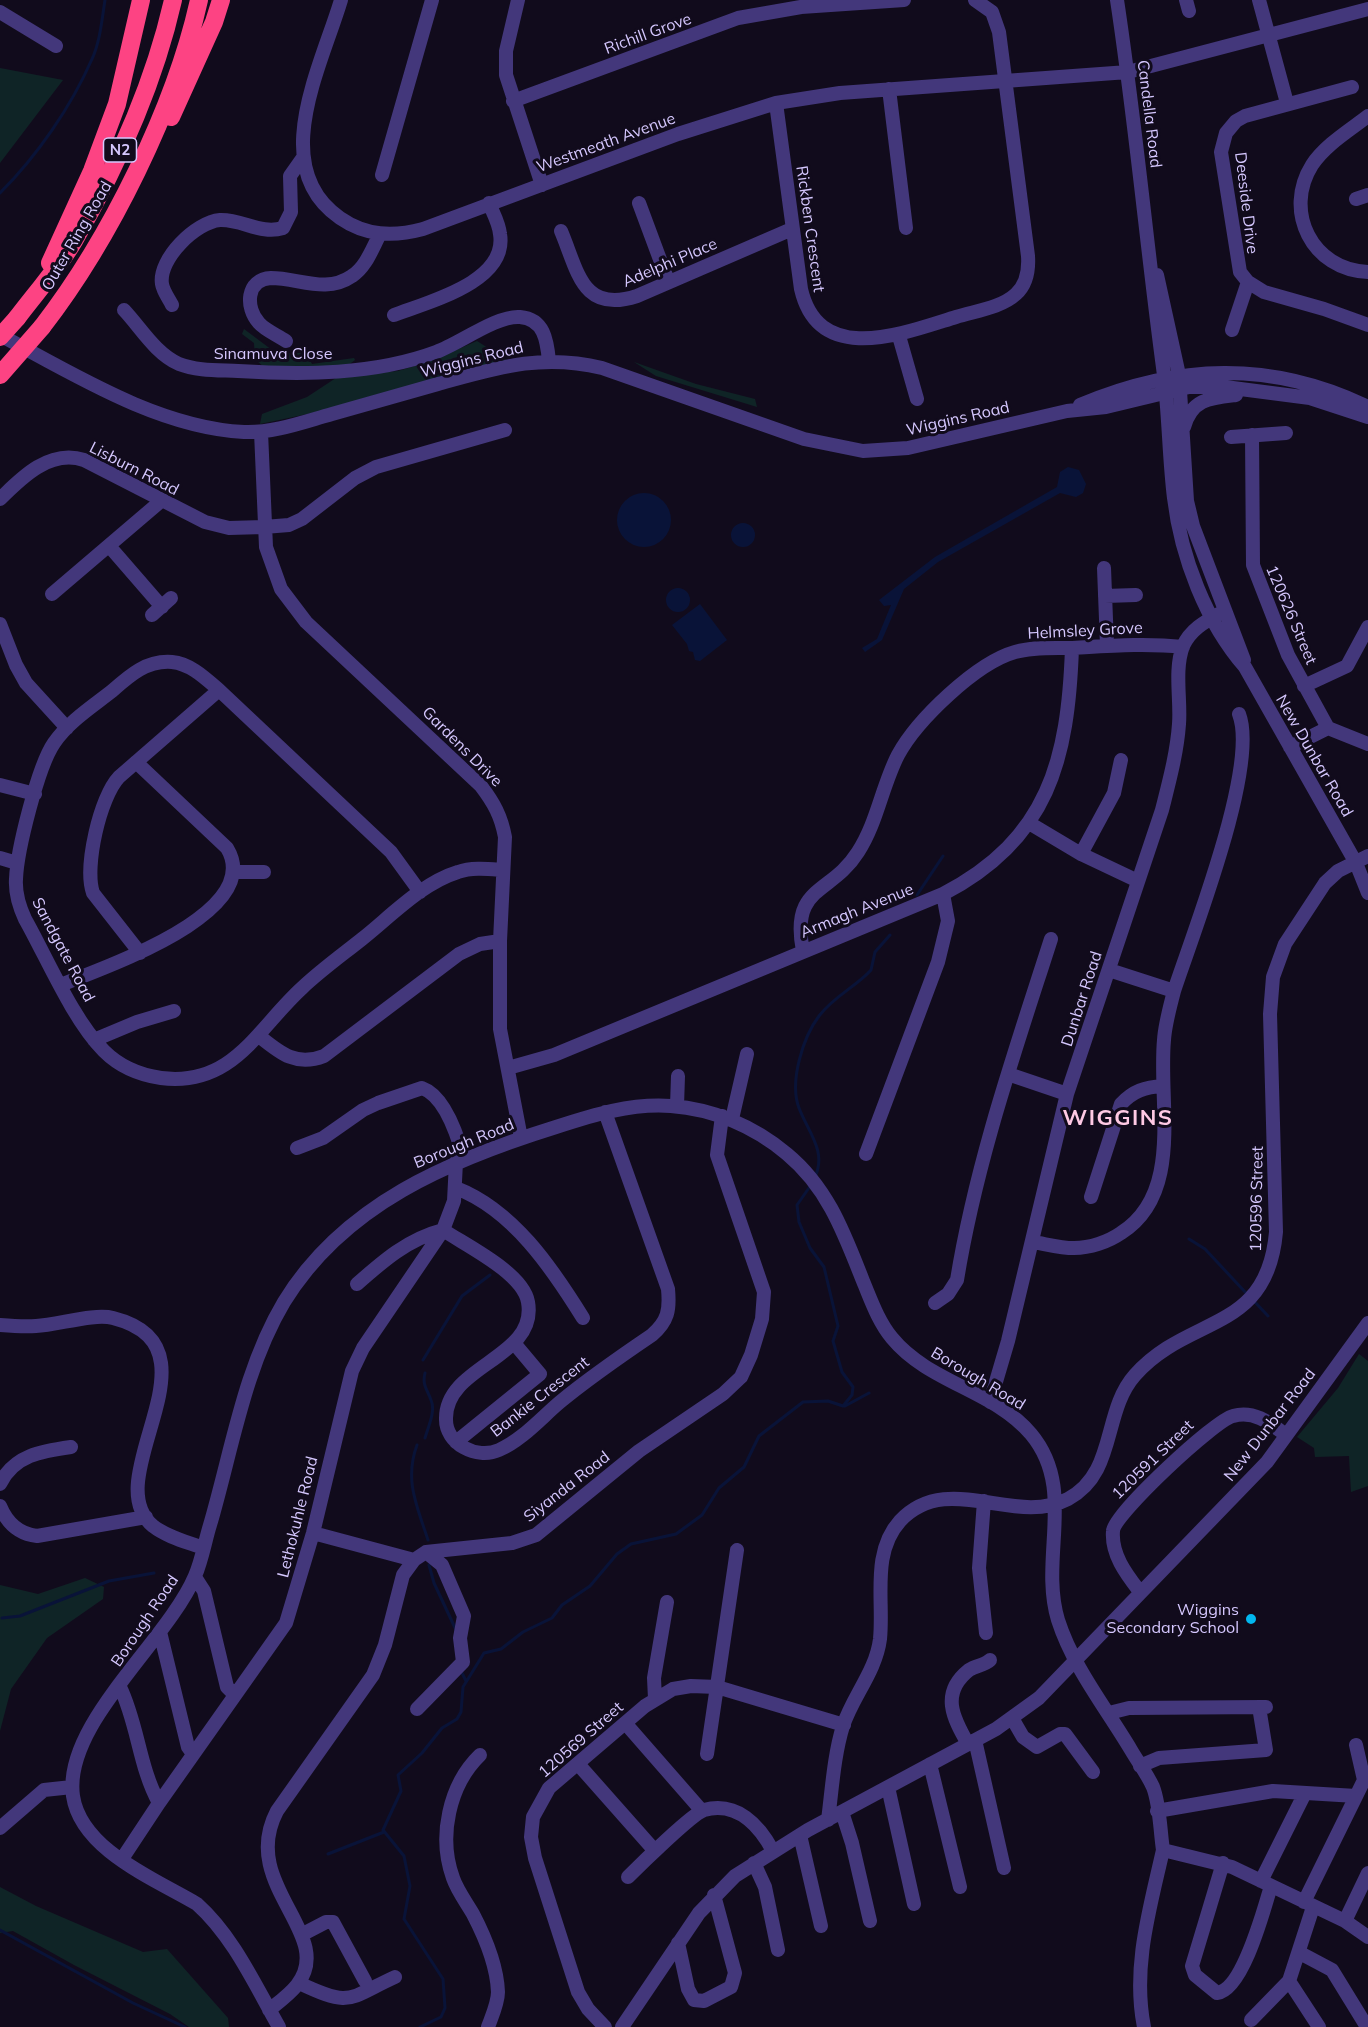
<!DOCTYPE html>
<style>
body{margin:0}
canvas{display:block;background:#110b1c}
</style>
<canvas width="1368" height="2027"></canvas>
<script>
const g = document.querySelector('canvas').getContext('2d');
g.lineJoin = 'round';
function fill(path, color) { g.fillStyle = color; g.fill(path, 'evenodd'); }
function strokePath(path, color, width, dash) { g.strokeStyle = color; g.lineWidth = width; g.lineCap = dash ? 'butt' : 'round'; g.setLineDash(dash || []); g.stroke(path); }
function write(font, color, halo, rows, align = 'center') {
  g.font = font + ' Mulish,sans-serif'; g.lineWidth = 6; g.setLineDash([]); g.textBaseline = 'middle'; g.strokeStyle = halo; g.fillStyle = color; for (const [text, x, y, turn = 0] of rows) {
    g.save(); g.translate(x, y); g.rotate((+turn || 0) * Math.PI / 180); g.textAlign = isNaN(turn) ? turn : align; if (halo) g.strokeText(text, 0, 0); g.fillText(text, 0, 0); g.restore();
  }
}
fill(new Path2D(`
 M0,68L63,80L0,163Z
 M244,329L272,350L282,353H306L312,364L354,358L355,360L347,366L266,369L255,359L254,343L242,334Z
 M477,341L507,360L317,412L260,424L262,414L307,397L339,376L398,371L428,362Z
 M634,362L696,384L755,399L757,407L656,376Z
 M1359,1354L1368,1361V1486L1351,1492L1349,1456L1315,1457L1314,1448L1297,1437L1338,1388Z
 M85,1578L104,1587L103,1599L47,1638L11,1689L0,1731V1585L38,1594Z
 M0,1887L36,1906L143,1952L167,1949L228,2018L229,2027H189L170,2014L74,1965L13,1931L0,1933Z`), '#0f2426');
fill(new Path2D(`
 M1068,467L1079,470L1086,484L1083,493L1076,497L1060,493L938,562L904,589L882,640L865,652L862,648L877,639L891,605L884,606L879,600L935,557L1057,487L1060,472Z
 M617 520a27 27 0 1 1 54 0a27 27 0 1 1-54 0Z
 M731 535a12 12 0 1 1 24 0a12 12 0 1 1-24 0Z
 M666 600a12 12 0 1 1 24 0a12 12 0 1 1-24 0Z
 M700,604L727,640L700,661L695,660L693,652L689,651L687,644L672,625Z`), '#091338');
strokePath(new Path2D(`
 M0,193C37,156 71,107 92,59C100,42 102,19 105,0
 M917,895L943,856
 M815,1177C827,1151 808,1132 799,1108C789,1082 803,1037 819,1016C834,996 857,986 871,970L875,952L890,935
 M1189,1239L1205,1249L1246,1293
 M1253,1300L1268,1316
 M423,1360L462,1296L490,1275
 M425,1373C422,1385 427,1389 431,1400C436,1411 428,1427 425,1438
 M845,1406L869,1393
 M417,1445C404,1480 417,1506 428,1540
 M429,1565L434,1583L456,1630
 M2,1618L20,1616L109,1581L154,1573
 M462,1673L466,1681
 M328,1854L384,1832
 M0,1930L133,2003L185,2027
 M420,2027L441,2017L445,2008L443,1979L404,1919L410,1886L404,1856L383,1830L401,1791L398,1775L422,1753L442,1728L457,1719L461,1712L463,1687L484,1653L501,1649L523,1632L552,1618L562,1605L590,1586L617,1554L631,1544L676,1534L702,1515L719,1488L744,1467L759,1436L803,1402L828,1401L843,1406L852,1395L853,1387L842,1372L833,1341L838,1326L824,1267L810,1248L799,1222L797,1205L811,1185`), '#091338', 3);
strokePath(new Path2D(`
 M341,0C321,67 267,168 340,218C366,236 393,237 423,229L678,134L776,103L840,93L1128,72L1368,9
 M518,0L506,51V75L542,185
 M1117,0C1136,125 1147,250 1164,375C1169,416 1169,457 1174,498C1181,557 1206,622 1245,667L1356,863L1368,893
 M1186,0L1189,11
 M1259,0L1287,103
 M0,12L56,46
 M1352,87L1245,116L1236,121L1226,133L1221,152L1240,272L1248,282L1264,292L1324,309L1368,325
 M889,89L906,228
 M513,101L738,18L801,7L904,0
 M776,103L801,289C819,367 904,333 956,317C975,311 1001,308 1016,294C1027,284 1029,271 1028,256L999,32L992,12L975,0
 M1368,116C1350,130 1325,145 1312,165C1283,211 1312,270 1368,272
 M382,175L432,0
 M1356,199L1368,195
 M639,203L668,281
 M561,231C578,271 582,314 637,296L792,229
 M1157,275L1179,375L1187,501L1193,526L1244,660
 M172,305C169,299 163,291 162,284C158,259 196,222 220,220C242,219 261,235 283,228L291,212L290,176L302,159
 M124,310C141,328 155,353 179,364C197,371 219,370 238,371C303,375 374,375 436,352C459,344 497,315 520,317C544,319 547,340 549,361
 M394,315C428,302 508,282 500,234C499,223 493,213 489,203
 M1232,330L1248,282
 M0,335C73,374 159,428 244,432C274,433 303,422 332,414C367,404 402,394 438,384C496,368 541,353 602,368L804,439L863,451L908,448L1067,411L1106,407L1189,387H1225L1310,398L1368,417
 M899,336L917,399
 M286,341C277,335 265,330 259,323C245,308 246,279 271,278C299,278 326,294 352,276C366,267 372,249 380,234
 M1080,405C1177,364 1271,360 1368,407
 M1184,427C1192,399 1210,398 1236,395
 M261,432L266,547L281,589L306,622L481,786C494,803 501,816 505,837L500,941V1029L521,1138
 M1252,435L1253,565L1288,655L1328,728
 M1231,437L1286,433
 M0,499C22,477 50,449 84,460L205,522L229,528L264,527L289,525L302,519L355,478L376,467L505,430
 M110,547L162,607
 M1104,568L1107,645
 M52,594L161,501
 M1105,596L1136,595
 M152,615L171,598
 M0,624L16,665L26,683L67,728
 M1304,686L1347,666L1368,627
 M1290,747L1328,728L1368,744
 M0,785L35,794
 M1029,823L1081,854L1138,881
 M1081,854L1114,793L1121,760
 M0,858L17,863
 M235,872H264
 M420,892L391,852L219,690C205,678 191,664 172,662C147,660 130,675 112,691C93,706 68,722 54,743C38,766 17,851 16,879C15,894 19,906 25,919C47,958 73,1020 104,1051C119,1066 140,1075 161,1078C233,1087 257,1029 302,988C321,970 342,955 362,939C391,916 422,883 458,872C472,867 489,869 503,870
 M803,951C790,885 831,895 858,852C877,823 882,786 898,755C917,720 976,663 1015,652C1033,647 1052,648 1070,648C1108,646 1145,643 1183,647
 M140,953L93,893C84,867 100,797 119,777L219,690
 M1109,970L1174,991
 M61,985C104,967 266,913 227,848L136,762
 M259,1036C280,1053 296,1067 324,1056L459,954L480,944L500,941
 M94,1040L137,1022L174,1011
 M508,1068L554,1055L943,894C1049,839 1068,759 1072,648
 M1008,1074L1067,1094
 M677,1106L678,1076
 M732,1119L747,1054
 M297,1148L323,1138L363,1110L378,1103L422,1088C445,1096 458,1137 464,1159
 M866,1154L938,962L948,921L943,894
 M456,1188C513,1210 552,1268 583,1318
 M1091,1197L1121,1104C1133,1091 1145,1087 1163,1086
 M1033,1242C1046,1244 1060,1248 1074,1248C1090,1248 1108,1242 1121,1233C1184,1193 1158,1103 1164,1040C1165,1024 1170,1007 1174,991C1193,933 1259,766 1239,714
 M357,1284C383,1261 408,1239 443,1230C467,1246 523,1273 528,1302C538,1358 446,1365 446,1418C445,1444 477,1460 499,1450C522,1440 541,1418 560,1402C589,1378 621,1356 652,1335C668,1321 670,1310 668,1289L605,1112
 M935,1303L948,1294L957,1280C976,1163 1015,1051 1051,939
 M0,1325C12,1326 24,1327 36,1326C58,1325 94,1313 113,1318C228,1347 95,1478 153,1526C167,1537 187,1542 203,1548
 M990,1402L1008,1341L1067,1094L1162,810C1169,782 1177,753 1179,724C1181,700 1174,670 1183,646C1191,628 1208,620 1224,611
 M456,1442L540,1374L514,1343
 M0,1484C14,1455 42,1451 71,1447
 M984,1501L979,1568L986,1633
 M0,1506C7,1523 18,1534 37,1536L146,1517
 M313,1533L414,1560
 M195,1577L204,1591L227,1687L235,1695
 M1140,1592C1127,1575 1111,1555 1113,1531C1114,1514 1215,1420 1233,1416C1254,1410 1270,1423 1286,1435
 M160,1632L188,1747L193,1754
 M120,1687C138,1724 139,1767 159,1803
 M655,1699L654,1678L667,1602
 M417,1709L463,1662L460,1638L464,1616L442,1565L426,1552
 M1109,1713L1129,1708L1266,1707
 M1012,1718L1023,1737L1037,1747L1060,1734H1065L1093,1772
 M626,1724L702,1811
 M975,1740L1004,1868
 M968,1744C953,1718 940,1693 969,1670C976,1665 984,1666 990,1660
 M707,1754L737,1550
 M480,1755C449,1785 438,1837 453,1878C457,1890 466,1902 473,1914C485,1937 497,1965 498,1992C498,2003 492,2016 488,2027
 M578,1764L655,1851
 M930,1764L960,1887
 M1140,1766L1159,1758L1266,1750L1259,1707
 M888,1787L914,1904
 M1157,1811L1273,1791L1356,1796
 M842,1812L852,1843L870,1921
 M828,1820C832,1789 834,1755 843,1726C853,1696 876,1671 880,1639C884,1600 871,1553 900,1521C948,1470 1014,1527 1068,1499C1117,1473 1102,1412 1135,1375C1189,1314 1267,1334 1276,1232L1270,1014L1273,977L1285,944L1325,883L1338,871L1368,856
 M0,1828L44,1790L72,1787
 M800,1835L821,1926
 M122,1859L159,1803L286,1623L313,1533L352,1371L363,1348L443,1230L454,1201L456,1162
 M754,1863L765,1887L778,1950
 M1223,1863L1192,1966L1195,1975L1217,1993C1243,1990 1264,1909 1271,1886
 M628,1877C640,1865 692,1814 704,1810C737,1801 759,1825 773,1851
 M1261,1881L1305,1793
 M1304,1902L1364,1780L1356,1745
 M1345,1921L1368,1873
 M303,1934L326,1922H333L365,1981
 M678,1943L688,1989L694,2000L704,2001L731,1987L735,1973L714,1895
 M1300,1953L1332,1970L1367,2027
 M1289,1981L1319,2027
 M299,1983C352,2008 347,1999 395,1977
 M269,2010C279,2002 289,1995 297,1985C337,1934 238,1885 277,1811L373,1675L385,1645L403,1575L414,1560L426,1552L512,1543L536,1535L639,1451L723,1394L741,1377L751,1355L762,1319L764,1292L717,1155L722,1116
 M1251,2020L1289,1981L1313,1907
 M279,2027C255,1985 233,1936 197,1904C155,1879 81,1850 73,1796C63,1724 167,1642 195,1576C202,1560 205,1541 210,1525C232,1450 244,1369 284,1302C344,1204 450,1160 556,1127C593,1115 631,1103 671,1106C713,1109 754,1126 787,1154C828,1188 844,1233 863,1281C871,1300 878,1321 892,1338C929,1383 994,1390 1031,1434C1077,1489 1039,1557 1058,1620C1073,1667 1106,1708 1131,1750C1138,1762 1147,1774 1153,1787C1160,1805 1160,1830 1163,1850
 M605,2027L588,2009L578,1992L535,1858L531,1837L533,1817L549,1788L645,1706L673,1689L691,1686L717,1687L844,1725
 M622,2027L699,1913L735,1876L808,1830L996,1729L1039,1698L1267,1462L1368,1323
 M1144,2027C1132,1967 1150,1908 1163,1850L1232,1867L1345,1921L1368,1937`), '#43377b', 14);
strokePath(new Path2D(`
 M171,117L214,22L221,0
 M50,263L92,171L117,104L141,0
 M17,318C36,293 58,268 74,241C117,166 154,84 173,0
 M42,327C110,239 175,108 199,0`), '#fd4383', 18);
strokePath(new Path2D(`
 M0,337L17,318
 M0,375L42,327`), '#fd4383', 18);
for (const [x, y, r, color] of [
 [1251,1619,6,"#02b7ef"]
]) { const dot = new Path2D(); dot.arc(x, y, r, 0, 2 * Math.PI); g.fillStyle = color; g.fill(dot); strokePath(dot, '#110b1c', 2); }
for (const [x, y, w] of [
 [120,150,33]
]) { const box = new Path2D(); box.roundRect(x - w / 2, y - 12, w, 24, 4.5); g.fillStyle = '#110b1c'; g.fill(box); strokePath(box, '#d5c7fe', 1.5); }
write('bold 15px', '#d5c7fe', null, [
 ["N2",120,150]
]);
write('16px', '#d5c7fe', '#110b1c', [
 ["Richill Grove",648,34,-20],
 ["Candella Road",1149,114,83],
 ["Westmeath Avenue",606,143,-20],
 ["Deeside Drive",1246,203,83],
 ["Rickben Crescent",810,229,82],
 ["Outer Ring Road",77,236,-60],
 ["Adelphi Place",670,263,-23],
 ["Sinamuva Close",273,354],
 ["Wiggins Road",472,360,-14],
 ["Wiggins Road",958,419,-13],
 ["Lisburn Road",134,469,27],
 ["120626 Street",1291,615,67],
 ["Helmsley Grove",1085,631,-3],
 ["Gardens Drive",462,747,45],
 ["New Dunbar Road",1314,756,60],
 ["Armagh Avenue",857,911,-22],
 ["Sandgate Road",63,950,62],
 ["Dunbar Road",1082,999,-72],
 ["Borough Road",464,1144,-22],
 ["120596 Street",1257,1199,-89],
 ["Borough Road",978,1379,31],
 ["Bankie Crescent",540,1397,-38],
 ["New Dunbar Road",1270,1425,-52],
 ["120591 Street",1153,1460,-44],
 ["Siyanda Road",567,1487,-38],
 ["Lethokuhle Road",298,1517,-76],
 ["Borough Road",145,1621,-56],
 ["120569 Street",581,1740,-41]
]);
write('16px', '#d5c7fe', '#110b1c', [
 ["Wiggins",1239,1610],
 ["Secondary School",1239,1628]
], 'right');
g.letterSpacing = '1.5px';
write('bold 22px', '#fec9e4', '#110b1c', [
 ["WIGGINS",1118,1118]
]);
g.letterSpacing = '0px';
</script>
